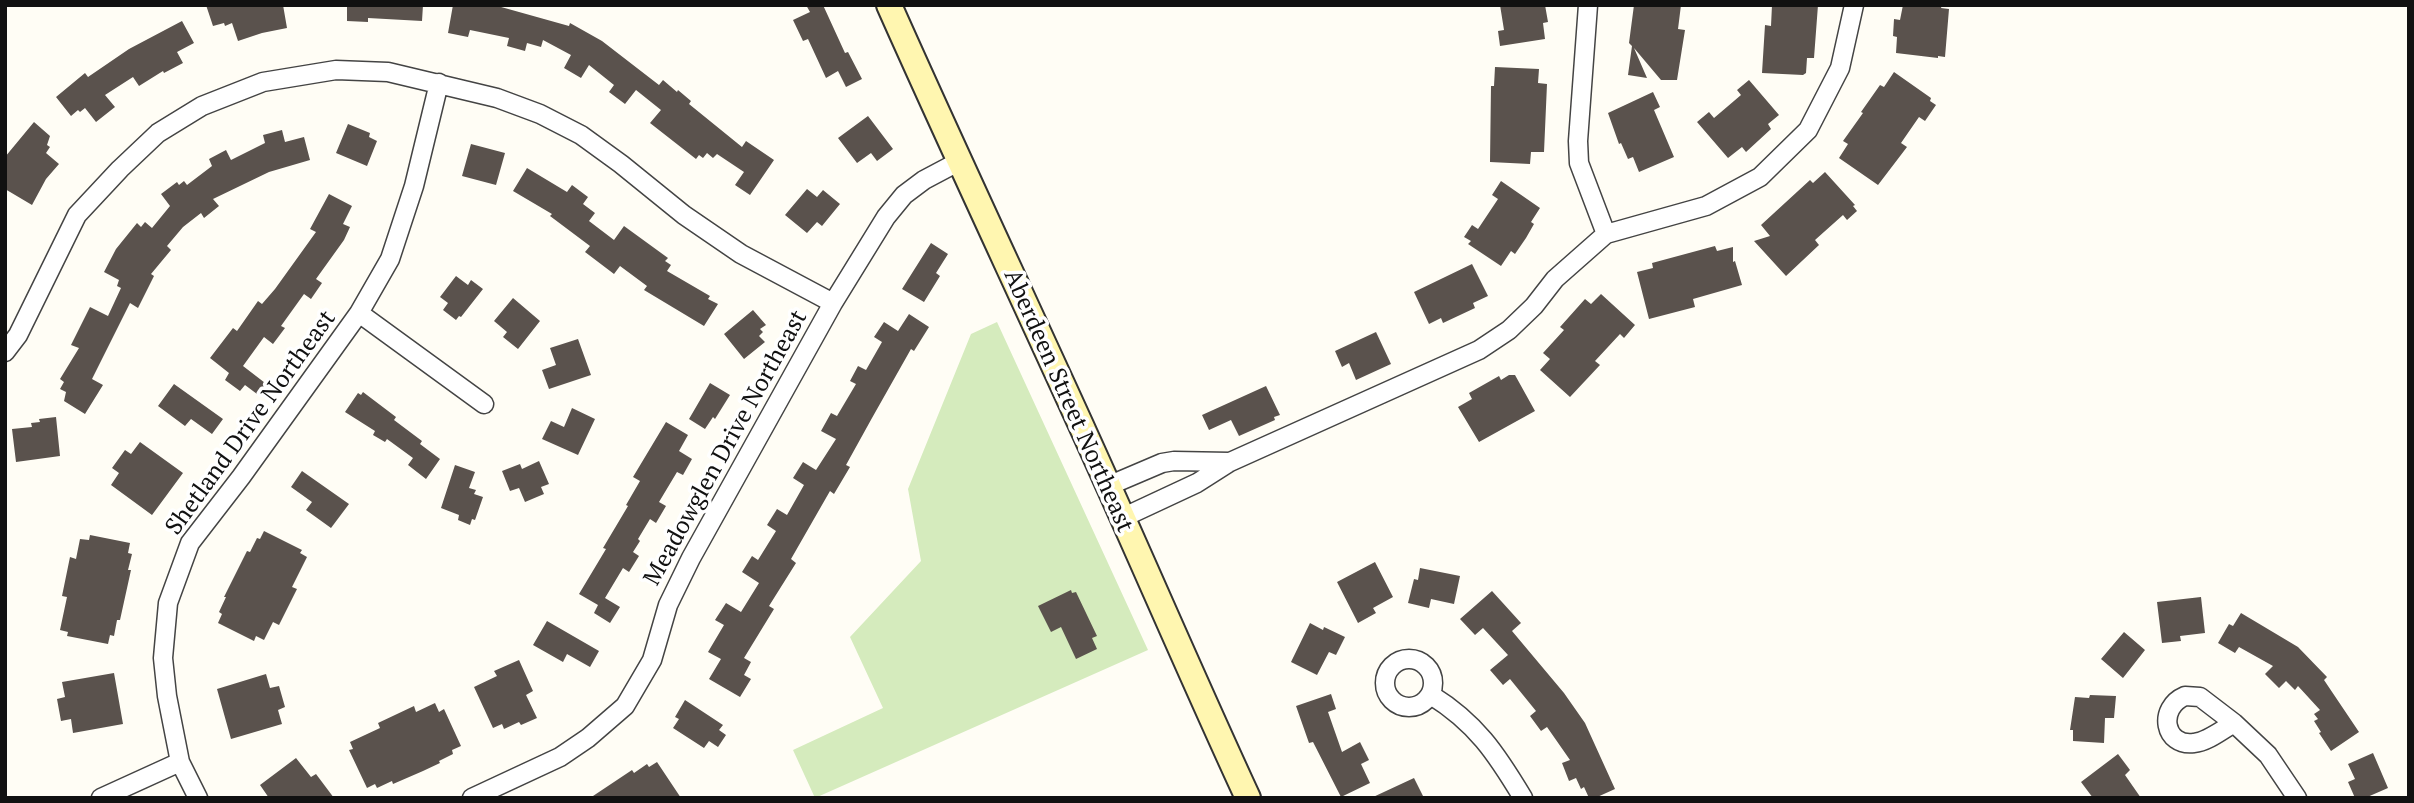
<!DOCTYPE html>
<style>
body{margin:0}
#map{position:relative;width:2414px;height:803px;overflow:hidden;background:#fffdf5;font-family:"PT Serif",serif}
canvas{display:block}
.frame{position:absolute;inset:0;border:7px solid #111;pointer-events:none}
</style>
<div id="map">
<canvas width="2414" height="803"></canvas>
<div class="frame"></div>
</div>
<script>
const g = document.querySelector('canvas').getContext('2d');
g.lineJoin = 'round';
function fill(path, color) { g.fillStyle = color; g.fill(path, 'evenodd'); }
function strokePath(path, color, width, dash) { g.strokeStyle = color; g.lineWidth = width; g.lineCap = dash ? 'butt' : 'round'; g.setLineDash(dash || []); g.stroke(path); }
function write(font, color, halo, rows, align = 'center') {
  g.font = font + ' "PT Serif",serif'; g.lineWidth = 7; g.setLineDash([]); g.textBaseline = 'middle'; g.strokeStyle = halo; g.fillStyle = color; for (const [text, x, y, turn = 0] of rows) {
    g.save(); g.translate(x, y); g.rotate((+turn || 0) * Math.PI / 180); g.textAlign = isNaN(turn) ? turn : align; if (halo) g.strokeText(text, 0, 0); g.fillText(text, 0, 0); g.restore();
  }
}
fill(new Path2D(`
 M997,322L1148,650L815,798L793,750L883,708L850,637L921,561L908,489L971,334Z`), '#d5ebbd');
fill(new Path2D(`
 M206,5H283L287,28L262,33L238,41L232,23L225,26L224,23L213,26Z
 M347,5H423L422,21L368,18V22L347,21Z
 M453,5H494L569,26L570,23L602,41L659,85L663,80L677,92L678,90L691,101L689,104L742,147L746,141L774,160L750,195L735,185L744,172L717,154L713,158L707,153L703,158L699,155L696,159L650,123L661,110L636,90L625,104L609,92L614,85L589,65L581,78L564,68L571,55L543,40L541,47L527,43L525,51L507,46L509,38L470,30L468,37L448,33Z
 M806,5H823L845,53L848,52L862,79L846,87L838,71L826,78L808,39L803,41L793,20L810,12Z
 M1500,5H1545L1548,22L1543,23L1545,39L1500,46L1498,31L1504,30Z
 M1634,5H1681L1678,29L1685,30L1677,80H1661L1634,48L1647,78L1628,75L1632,46L1629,43Z
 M1772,5H1818L1814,58H1807L1806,73L1803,75L1762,73L1765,25L1771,26Z
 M1903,5H1942L1941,8L1949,9L1945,57L1938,56V58L1896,53L1897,37L1893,36L1894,19L1900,20Z
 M182,21L194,43L177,52L183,63L164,73L163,71L139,86L133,77L105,95L115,107L96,122L85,108L80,112L78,110L71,116L56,97L85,73L88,77L129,49Z
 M1495,67L1539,69L1538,83L1547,84L1544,152H1531L1530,164L1490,162L1491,86H1494Z
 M1894,72L1931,98L1930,101L1936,105L1925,121L1919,117L1901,143L1907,147L1878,185L1839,158L1848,144L1843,141L1863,113L1861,112L1880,85L1884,87Z
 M1749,80L1779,115L1768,124L1771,129L1746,152L1742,147L1728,158L1697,122L1709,112L1714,118L1741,95L1737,90Z
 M1653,92L1660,107L1654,110L1674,157L1639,172L1633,157L1628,159L1621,143L1619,144L1608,113Z
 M868,116L893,149L877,161L871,153L857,163L838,138Z
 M34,122L50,136L47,145L50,147L46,153L59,164L46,179L32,205L5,189V157Z
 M348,124L370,133L369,137L377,141L367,166L336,153Z
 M282,130L285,142L304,137L310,160L269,172L213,199L219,206L204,218L201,213L183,227L167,246L171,250L151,274L154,276L138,308L130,303L92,379L103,385L85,414L64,401L66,392L60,389L64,382L60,379L79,348L71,345L90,307L108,316L121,288L117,286L119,280L104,272L116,249L137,223L141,227L145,222L152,228L170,206L161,194L177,182L179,185L184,181L187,185L212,166L209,159L226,150L231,160L265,143L263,135Z
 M471,144L505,153L496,185L462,176Z
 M527,168L567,192L572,185L588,197L583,204L595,213L589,221L614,240L624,226L668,258L665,261L671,265L667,271L710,296L708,299L718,304L704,326L644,290L647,286L620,266L614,274L585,252L590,246L550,216L552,214L513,191Z
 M1825,172L1855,205L1853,206L1857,211L1847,220L1843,215L1815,240L1819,245L1786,276L1754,241L1770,236L1761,225L1810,180L1813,183Z
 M1501,181L1540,208L1531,222L1534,224L1526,238L1515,254L1511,251L1501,266L1468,244L1471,241L1464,237L1472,225L1478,229L1498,199L1492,195Z
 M807,189L817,197L823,190L840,204L822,226L817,222L807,233L785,215Z
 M329,194L352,206L343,224L350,227L344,240L316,279L322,283L311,299L304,294L281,326L285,328L273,344L264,337L243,366L269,386L261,397L245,385L240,391L225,380L229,373L210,358L233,328L237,331L258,301L262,304L275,289L316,232L310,229Z
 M931,243L948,254L936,273L940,276L924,302L902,289Z
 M1715,246L1717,251L1733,247V262L1735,261L1742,285L1693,299L1695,307L1649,319L1637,272L1653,268L1652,263Z
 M1472,264L1488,296L1473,303L1475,308L1443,323L1441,318L1429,324L1414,292Z
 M456,276L468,285L471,280L483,289L461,317L459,316L456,320L443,310L448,303L440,297Z
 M1601,294L1635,325L1624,338L1620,334L1595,361L1600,365L1570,397L1540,370L1550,359L1543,353L1564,330L1560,327L1585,299L1591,304Z
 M513,298L540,321L518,349L503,337L507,332L494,321Z
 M753,310L766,325L760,329L763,332L759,336L765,342L744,359L724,334Z
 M909,314L929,327L914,351L911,349L872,418L846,465L850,467L834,494L830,491L791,559L796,563L769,606L774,609L744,658L751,662L744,675L751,679L740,697L709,679L721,659L708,652L724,625L715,620L726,603L741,612L759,583L742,572L752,556L758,560L776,531L767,525L777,509L787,515L804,485L793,478L803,462L816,470L836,439L821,431L831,413L837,416L856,384L850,381L858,366L866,370L882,342L874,337L884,322L898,331Z
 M1376,332L1391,364L1356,380L1349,363L1342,367L1335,351Z
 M578,339L591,375L549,389L542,370L556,365L550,348Z
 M1509,375H1515L1535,411L1479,442L1458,407L1472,399L1469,393L1499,376L1501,380Z
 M710,383L730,395L715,419L713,417L705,429L689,419Z
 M174,384L223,419L212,434L191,419L185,426L158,406Z
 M1266,386L1280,415L1274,417L1275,420L1239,436L1231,420L1209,430L1202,415Z
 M363,392L396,417L394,420L422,441L420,444L440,459L426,479L408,465L413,458L387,439L385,442L373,435L375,431L345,412L358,393L361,395Z
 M572,408L595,419L578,455L542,439L551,421L564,427Z
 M56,417L60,456L16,462L12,429L32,427L31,423L40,422L39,419Z
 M666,422L688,435L679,451L692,459L683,475L677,472L659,502L666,506L656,523L650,519L638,539L640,541L633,552L639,556L629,572L623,568L605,598L620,607L610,623L594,613L598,605L579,594L606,549L603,548L628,506L626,505L640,481L633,477Z
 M140,442L183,473L152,515L111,485L119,473L112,468L125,450L131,454Z
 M539,461L549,484L541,487L544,494L525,502L519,488L510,491L502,471L520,464L522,469Z
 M455,465L475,472L469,488L476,490L474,494L483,497L475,520L472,519L470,525L458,520L459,515L441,508Z
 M302,471L349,504L331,528L306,510L312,502L291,487Z
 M264,531L302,550L300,553L307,557L292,587L297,589L279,625L273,622L264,640L256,636L254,641L218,623L222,614L219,612L226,597H224L247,551L250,552L257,538L260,539Z
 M90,535L130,543L128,553L132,554L128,570H131L120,620H117L114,636L110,635L108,644L67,636L68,632L60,630L67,597L62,596L70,557L76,559L80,539L89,540Z
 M1375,562L1393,597L1373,608L1376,613L1358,623L1337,582Z
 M1420,568L1460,576L1454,604L1431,599L1429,608L1408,603L1414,579L1418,580Z
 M1071,590L1072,593L1076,592L1097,636L1092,638L1097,649L1076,659L1061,627L1051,632L1038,606Z
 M1492,591L1521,623L1512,631L1564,693L1585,723L1615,789L1595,798H1589L1584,787L1581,789L1576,778L1569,781L1562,763L1570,760L1547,727L1541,731L1530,716L1536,711L1510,679L1503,685L1490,670L1508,655L1483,628L1475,635L1460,619Z
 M2201,597L2205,633L2180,636L2181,641L2162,643L2157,602Z
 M2241,613L2298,647L2327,677L2324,680L2359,732L2331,751L2319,733L2321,732L2314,721L2318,719L2314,714L2320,710L2298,686L2295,690L2286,681L2279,688L2265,674L2273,666L2239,647L2235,653L2218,643L2229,624L2233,626Z
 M547,621L599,651L590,667L567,654L563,662L533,645Z
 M1310,623L1323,630L1324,627L1345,637L1336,655L1329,652L1317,675L1291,662Z
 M2124,632L2145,650L2123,678L2101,659Z
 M519,660L533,691L526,695L537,718L521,725L519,722L504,729L502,724L493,728L474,687L497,676L494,671Z
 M114,673L123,724L73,733L71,719L61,721L57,699L65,697L62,682Z
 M266,674L270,688L279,686L285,707L278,710L282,724L231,739L217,689Z
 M1331,694L1336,709L1328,712L1342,752L1360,742L1369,760L1361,764L1370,783L1341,797L1313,742L1309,743L1296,706Z
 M2090,695L2116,696L2114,718H2105L2104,743L2073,741V730H2070L2075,697L2089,698Z
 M685,700L723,725L719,730L726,735L718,747L709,741L704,748L673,728L679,719L675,717Z
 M435,703L439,712L444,709L461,746L452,750L453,754L439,761L440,763L423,771L393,784L392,781L377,788L375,784L367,788L349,750L353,749L350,742L380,728L378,723L414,706L416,712Z
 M2373,753L2388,788L2365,798H2355L2348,782L2355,779L2348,764Z
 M2118,754L2130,770L2125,775L2141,798H2093L2081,782Z
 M296,758L311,777L316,774L334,798H269L260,785Z
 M657,762L681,798H590L632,770L634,773L647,764L649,767Z
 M1414,778L1424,798H1371Z`), '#5a524d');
const street = new Path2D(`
 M1588,5L1578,141L1579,163L1606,234
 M359,313L484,404
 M5,352L18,335L77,215L120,169L158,133L202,106L263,82L336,70L388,72L497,98L540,114L581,135L621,164L684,215L741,254L833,303
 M1108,486L1162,463L1174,461L1230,462
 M1122,518L1197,483L1230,462L1479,350L1509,330L1534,306L1555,279L1606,234L1706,206L1760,177L1808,130L1840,68L1854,5
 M1385 683a24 24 0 1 1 48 0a24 24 0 1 1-48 0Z
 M1431,695C1476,723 1496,753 1523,798
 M2185,696L2200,697L2234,723C2222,730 2207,742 2194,743C2164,747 2157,708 2185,696Z
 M2234,723L2268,755L2297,798
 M101,798L180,762
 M198,798L180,762L167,696L163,658L168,603L190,543L241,477L359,313L390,259L414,186L439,83
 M472,798L560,757L588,738L625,706L652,660L668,605L691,558L833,303L886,217L904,195L924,180L958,162`);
const secondary = new Path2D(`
 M889,5C953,149 1020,291 1085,434C1140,555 1192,677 1248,798`);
strokePath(street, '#444', 21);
strokePath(secondary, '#333', 28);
strokePath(street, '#fff', 18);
strokePath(secondary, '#fff6b0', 24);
write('24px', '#111', '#fff', [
 ["Aberdeen Street Northeast",1068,401,66],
 ["Shetland Drive Northeast",251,423,-54],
 ["Meadowglen Drive Northeast",726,448,-61]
]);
</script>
